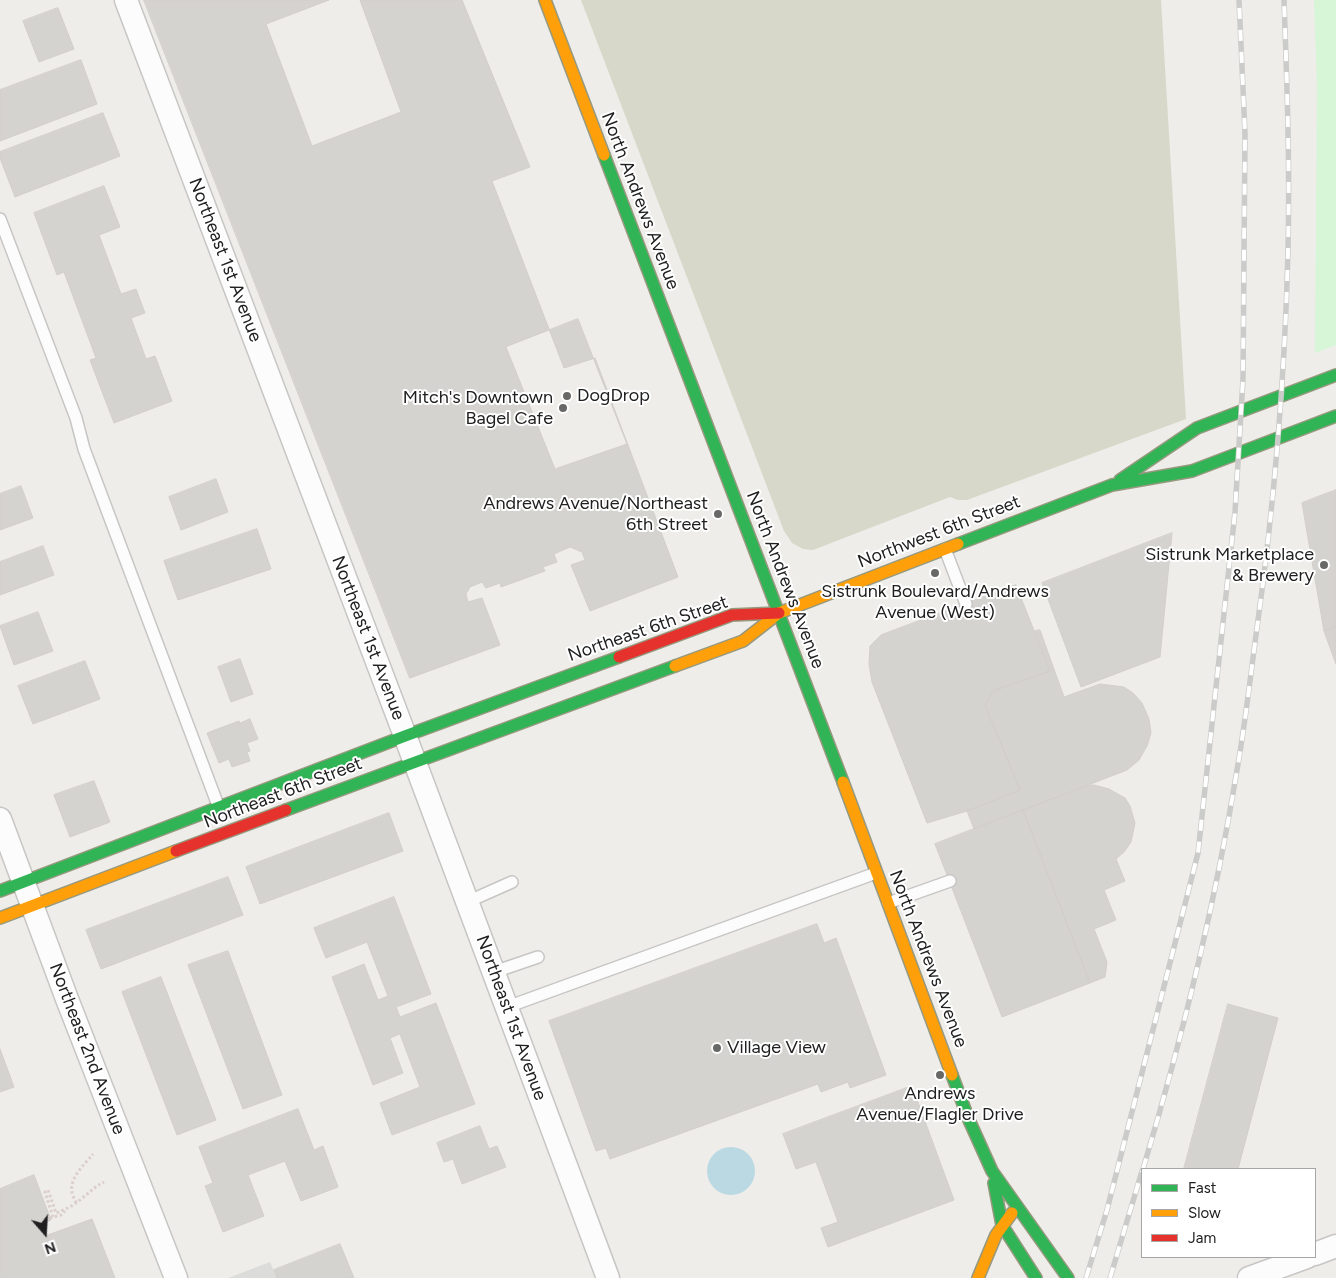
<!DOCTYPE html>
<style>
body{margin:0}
#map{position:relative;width:1336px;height:1278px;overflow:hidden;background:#eeede9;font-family:Figtree,sans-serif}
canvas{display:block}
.legend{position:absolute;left:1141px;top:1168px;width:175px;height:90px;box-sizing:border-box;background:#fff;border:1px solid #a6a6a6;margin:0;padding:6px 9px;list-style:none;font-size:15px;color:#202020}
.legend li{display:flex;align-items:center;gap:10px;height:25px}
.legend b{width:25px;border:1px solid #a6a6a6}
.north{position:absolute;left:20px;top:1208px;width:50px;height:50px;-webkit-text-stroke:4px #fff;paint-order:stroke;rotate:161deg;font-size:14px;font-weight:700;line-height:20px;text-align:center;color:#202020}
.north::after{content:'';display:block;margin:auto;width:18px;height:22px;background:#202020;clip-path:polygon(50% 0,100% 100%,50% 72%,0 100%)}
</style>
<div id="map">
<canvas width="1336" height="1278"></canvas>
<ul class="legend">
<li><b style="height:6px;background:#30b455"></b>Fast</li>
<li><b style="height:6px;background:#ff9f0a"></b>Slow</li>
<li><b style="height:6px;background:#e5322d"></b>Jam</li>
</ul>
<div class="north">N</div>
</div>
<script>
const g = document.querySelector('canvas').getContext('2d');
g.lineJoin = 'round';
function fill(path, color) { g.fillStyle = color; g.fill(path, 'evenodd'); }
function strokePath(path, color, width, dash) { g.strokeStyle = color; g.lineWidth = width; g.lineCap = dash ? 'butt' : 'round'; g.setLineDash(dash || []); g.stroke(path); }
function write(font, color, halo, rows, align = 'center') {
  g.font = font + ' Figtree,sans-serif'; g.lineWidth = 4; g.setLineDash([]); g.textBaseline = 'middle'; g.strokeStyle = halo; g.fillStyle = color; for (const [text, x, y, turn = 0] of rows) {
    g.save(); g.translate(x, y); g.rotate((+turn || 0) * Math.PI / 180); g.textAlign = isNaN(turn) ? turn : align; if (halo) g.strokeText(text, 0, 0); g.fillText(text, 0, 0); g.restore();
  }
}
fill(new Path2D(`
 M270,1262L277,1278H228Z`), '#dcdcda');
fill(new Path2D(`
 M581,0H1161L1186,419L967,500H958L950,497L813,550L803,549L792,543L784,531Z`), '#d8d8ca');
fill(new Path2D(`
 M1314,0H1336V345L1315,353L1317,87Z`), '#d6f6d7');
fill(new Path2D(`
 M707 1171a24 24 0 1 1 48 0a24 24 0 1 1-48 0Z`), '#bad9e3');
const building = new Path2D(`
 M144,0H329L266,24L312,146L401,112L360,0H462L530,167L492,181L564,368L595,358L678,577L590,611L571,565L585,560L582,552L570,547L554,554L557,562L543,567L545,571L501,587L500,583L486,588L482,582L470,587L466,594L468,602L482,598L500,645L410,678Z
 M58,8L74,49L39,62L23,21Z
 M81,60L97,104L0,141V90Z
 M103,113L120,156L15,197L0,158V152Z
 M104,186L120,227L99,235L121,294L136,289L145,313L131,318L146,359L155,356L172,401L114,423L90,360L96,358L64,272L57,275L34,213Z
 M578,319L627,444L555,469L506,347Z
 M216,479L228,512L181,530L169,497Z
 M21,486L33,518L0,530V494Z
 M1336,490V626L1324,631L1302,503Z
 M257,529L271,569L178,600L164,561Z
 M1172,533L1160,657L1081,687L1042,583Z
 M43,546L54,575L0,595V562Z
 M1016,585L1050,671L993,691L985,705L1020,790L967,811L927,823L872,682L869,664L870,646L881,635Z
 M38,612L53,651L14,665L0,626Z
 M1336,626V664L1324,631Z
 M1040,630L1064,697L1100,684L1124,687L1133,693L1142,703L1149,719L1151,733L1147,746L1139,760L1127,770L974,829L967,811L1020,790L985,705L993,691L1050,671L1035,631Z
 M240,659L253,694L231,702L218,667Z
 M85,661L100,699L33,724L18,686Z
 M250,719L258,739L247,743L250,751L247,752L250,761L232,767L229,759L219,763L207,733L239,721L240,723Z
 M94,781L110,822L70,837L54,795Z
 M1094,785L1109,789L1125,798L1130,806L1135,823L1131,842L1124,852L1116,859L1125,881L1104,890L1116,920L1094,929L1107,962L1105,977L1090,983L1023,810L1086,786Z
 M1023,810L1090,983L1002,1017L935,844Z
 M389,813L403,851L260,904L246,867Z
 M228,877L243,915L101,969L86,930Z
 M394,897L431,994L396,1007L400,1017L436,1003L475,1104L392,1135L380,1103L420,1087L400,1034L390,1038L403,1073L373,1085L332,977L364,964L378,1000L388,996L367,942L326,958L314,928Z
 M817,924L824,943L836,938L886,1075L850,1088L848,1082L821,1092L818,1084L610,1159L606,1148L596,1151L549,1021Z
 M228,951L282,1095L243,1109L188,965Z
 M161,977L216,1120L177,1135L122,992Z
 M1228,1004L1278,1018L1238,1169H1184Z
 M0,1049L14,1087L0,1092Z
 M912,1086L954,1200L828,1247L821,1228L838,1222L816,1162L796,1169L783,1134Z
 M298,1109L314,1150L323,1146L338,1187L301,1201L285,1161L248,1175L264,1216L223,1232L205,1186L213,1183L199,1147Z
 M480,1126L489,1149L497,1146L506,1167L462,1184L453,1159L444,1162L437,1143Z
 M34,1175L51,1220L40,1224L45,1236L92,1219L115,1278H0V1189Z
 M340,1244L354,1278H277L274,1270Z`);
fill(building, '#d5d3d0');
strokePath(building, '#d2ceca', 1);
const lane = new Path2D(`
 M0,219L76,418L84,449L219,808
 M945,549L966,604
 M467,902L512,882
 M888,903L950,881
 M494,972L538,957
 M507,1007L876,873`);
const street = new Path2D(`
 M126,0L398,717L608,1278
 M0,819L67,999L176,1278
 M1315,1254L1336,1246
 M1249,1278L1307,1257`);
const fast = new Path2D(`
 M604,155L843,782
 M1120,480L1197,428L1336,375
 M958,544L1112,485L1192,471L1336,416
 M286,810L675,666
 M0,891L405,736L619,657
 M952,1075L969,1120L992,1171L1068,1278
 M994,1183L1002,1225L1036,1278`);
const slow = new Path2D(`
 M545,0L604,155
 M675,666L743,641L779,613L958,544
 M843,782L952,1075
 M0,918L176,851
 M978,1278L996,1235L1012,1213`);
const jam = new Path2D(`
 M619,657L732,615L779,613
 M176,851L286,810`);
strokePath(lane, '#c7c6c5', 14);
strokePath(street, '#c7c6c5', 25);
strokePath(fast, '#96997f', 14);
strokePath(slow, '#96997f', 14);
strokePath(jam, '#96997f', 14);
strokePath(new Path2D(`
 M76,1203C75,1199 72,1195 72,1192C69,1178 85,1164 93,1154
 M53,1217L45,1192L48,1190L56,1213C65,1210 74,1205 81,1199C89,1193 94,1187 104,1182
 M50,1218L61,1215L65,1211`), '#dcceca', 3, [2.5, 2.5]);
strokePath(lane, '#fcfcfc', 11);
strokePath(street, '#fcfcfc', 22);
strokePath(fast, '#30b455', 11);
strokePath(slow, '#ff9f0a', 11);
strokePath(jam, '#e5322d', 11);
const rail = new Path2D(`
 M1143,1169C1182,1039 1215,905 1237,770C1245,725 1250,680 1256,635C1274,507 1285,378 1288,250C1290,166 1287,83 1284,0
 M1086,1278L1107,1210L1198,853L1235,512L1243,379L1245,133L1239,0
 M1110,1278L1142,1171`);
strokePath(rail, '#cbcbca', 5.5);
strokePath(rail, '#fff', 4, [11]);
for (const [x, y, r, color] of [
 [567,396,5,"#686866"],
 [563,408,5,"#686866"],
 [718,514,5,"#686866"],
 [1324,565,5,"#686866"],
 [935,573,5,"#686866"],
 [717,1048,5,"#686866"],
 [940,1075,5,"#686866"]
]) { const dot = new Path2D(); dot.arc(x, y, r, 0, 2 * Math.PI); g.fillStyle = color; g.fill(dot); strokePath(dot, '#fff', 2); }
write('18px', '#202020', '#fff', [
 ["North Andrews Avenue",640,201,69],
 ["Northeast 1st Avenue",225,260,69],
 ["Northwest 6th Street",939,532,-21],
 ["North Andrews Avenue",785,580,69],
 ["Northeast 6th Street",648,629,-19],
 ["Northeast 1st Avenue",368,638,69],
 ["Northeast 6th Street",283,793,-21],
 ["North Andrews Avenue",928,959,69],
 ["Northeast 1st Avenue",511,1018,70],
 ["Northeast 2nd Avenue",87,1049,69]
]);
write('18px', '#202020', '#fff', [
 ["DogDrop",577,396,"left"],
 ["Mitch's Downtown",553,398],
 ["Bagel Cafe",553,419],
 ["Andrews Avenue/Northeast",708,504],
 ["6th Street",708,525],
 ["Sistrunk Marketplace",1314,555],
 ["& Brewery",1314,576],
 ["Sistrunk Boulevard/Andrews",935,592,"center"],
 ["Avenue (West)",935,613,"center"],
 ["Village View",727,1048,"left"],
 ["Andrews",940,1094,"center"],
 ["Avenue/Flagler Drive",940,1115,"center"]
], 'right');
</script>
